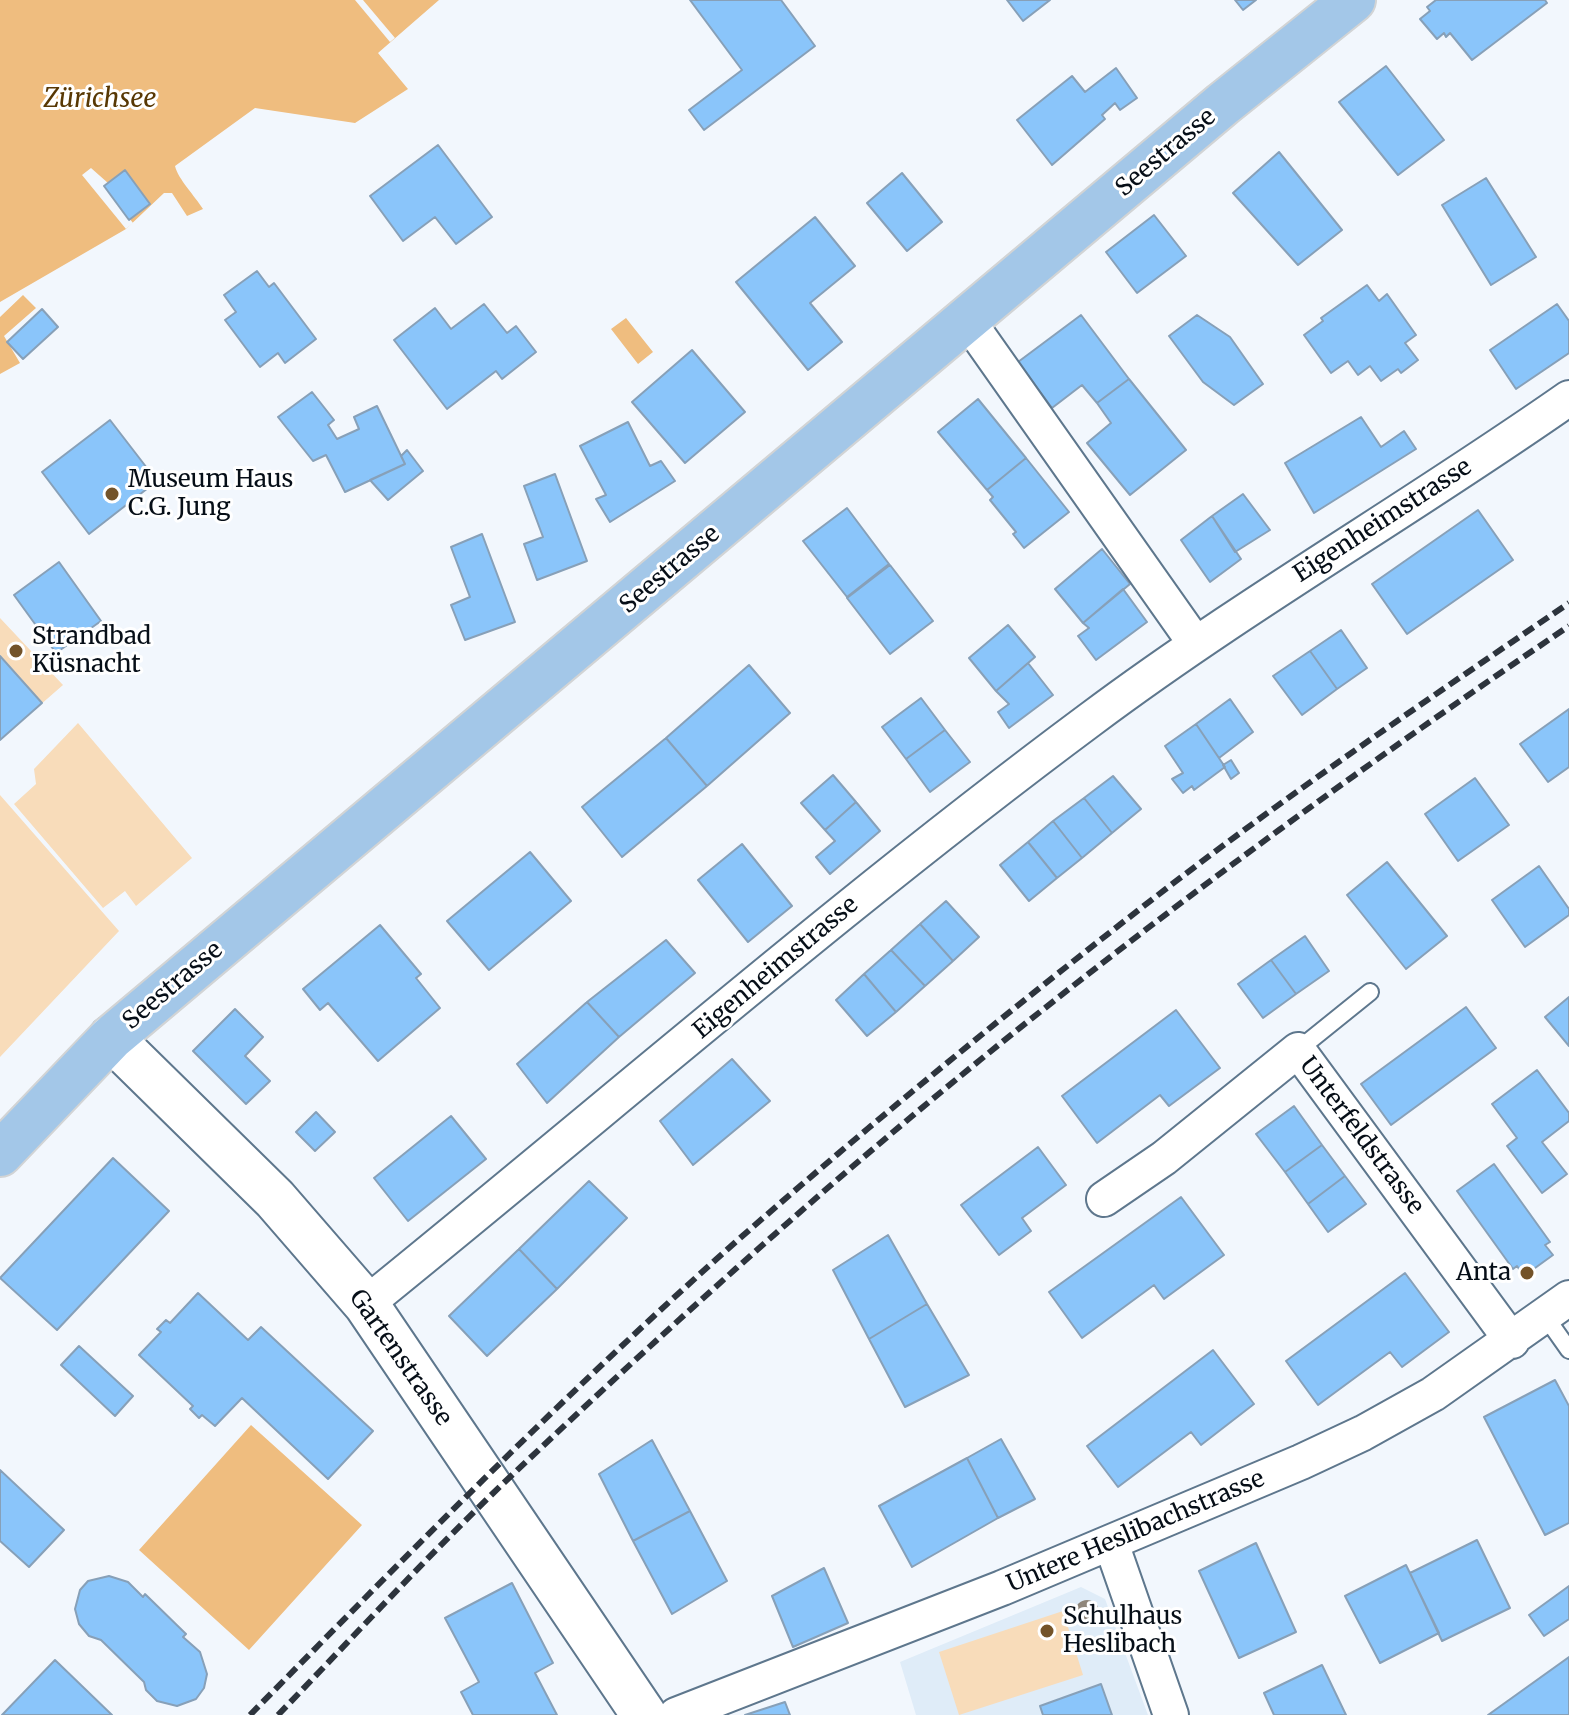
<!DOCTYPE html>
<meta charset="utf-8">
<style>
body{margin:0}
canvas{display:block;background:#f2f7fd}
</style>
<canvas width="1569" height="1715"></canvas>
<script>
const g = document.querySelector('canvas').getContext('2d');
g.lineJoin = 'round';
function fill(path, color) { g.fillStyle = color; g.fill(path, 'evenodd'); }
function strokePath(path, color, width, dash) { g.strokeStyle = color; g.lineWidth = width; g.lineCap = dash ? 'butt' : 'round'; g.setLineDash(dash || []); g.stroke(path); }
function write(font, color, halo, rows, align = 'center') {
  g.font = font + ' Merriweather,serif'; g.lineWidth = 6; g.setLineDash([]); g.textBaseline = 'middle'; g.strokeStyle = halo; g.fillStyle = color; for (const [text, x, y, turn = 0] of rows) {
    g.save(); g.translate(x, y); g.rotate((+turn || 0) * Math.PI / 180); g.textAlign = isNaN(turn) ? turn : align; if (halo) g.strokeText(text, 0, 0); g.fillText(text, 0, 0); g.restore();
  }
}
fill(new Path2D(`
 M1081,1587L1105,1599L1148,1715H916L900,1662Z`), '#dfecf8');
fill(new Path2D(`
 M0,618L63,685L0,740Z
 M78,723L192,858L136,906L125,891L103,908L14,804L36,784L34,769Z
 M0,795L119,931L0,1057Z
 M1063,1611L1083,1675L959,1715L939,1652Z`), '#f8dcba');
fill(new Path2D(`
 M0,0H439L378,53L408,89L355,123L255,108L175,166C178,179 195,196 203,209L187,216L172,193H164L126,229L0,302Z
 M23,295L36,308L4,336L20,363L0,374V317Z
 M626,318L653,352L638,364L611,329Z
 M251,1425L362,1525L249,1650L139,1550Z`), '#efbd7f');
fill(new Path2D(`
 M355,0H363L395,38L390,42Z
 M91,168L108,183L104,186L133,223L126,229L82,175Z`), '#f2f7fd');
const building = new Path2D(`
 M690,0H781L815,46L704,130L689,110L742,70Z
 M1007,0H1050L1023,21Z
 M1235,0H1256L1243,10Z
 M1436,0H1545L1547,3L1472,60L1450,33L1446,37L1444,33L1437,39L1420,19L1430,11L1427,7Z
 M1386,66L1444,140L1398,175L1339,102Z
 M1116,68L1137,98L1120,110L1115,103L1102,115L1105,119L1052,165L1017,120L1072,76L1085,92Z
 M438,145L492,217L456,244L435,217L403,241L370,196Z
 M1279,152L1342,230L1298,265L1233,193Z
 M125,170L150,204L129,220L104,186Z
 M902,173L942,222L907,251L867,203Z
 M1486,178L1536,257L1491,285L1442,205Z
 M1154,215L1186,256L1137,293L1106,252Z
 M815,217L855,266L810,303L842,342L808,370L736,282Z
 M257,271L269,287L274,283L316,339L285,363L278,353L260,367L225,320L236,312L224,295Z
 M1367,285L1379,301L1387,294L1416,335L1405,343L1418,360L1401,373L1398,369L1381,381L1370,366L1358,375L1348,361L1331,373L1304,335L1323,321L1321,318Z
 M484,304L507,333L516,326L536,352L502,379L496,371L447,409L394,340L435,308L451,329Z
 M1557,304L1569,321V353L1516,389L1490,350Z
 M42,309L58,327L23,359L7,342Z
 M1081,315L1129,379L1097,403L1082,385L1052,408L1018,362Z
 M1197,315L1230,337L1263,384L1234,405L1203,382L1169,336Z
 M692,350L745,412L685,463L632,402Z
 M1129,379L1186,450L1130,495L1087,443L1111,423L1097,403Z
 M312,392L334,420L328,425L337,439L359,429L354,417L377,406L405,464L345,492L326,455L313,461L278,417Z
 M978,399L1026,458L987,490L938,432Z
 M1361,417L1381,447L1404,431L1416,449L1314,513L1285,463Z
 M110,420L157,481L89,534L42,472Z
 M628,422L650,466L661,461L675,481L610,522L596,499L606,495L580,446Z
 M407,450L423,471L388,500L370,480L405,464L401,456Z
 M1026,458L1069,512L1024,548L1013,534L1016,532L990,500L993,497L987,490Z
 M555,474L587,561L537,580L524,544L543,537L524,486Z
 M1243,494L1270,530L1235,552L1212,516Z
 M847,508L889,564L847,597L803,541Z
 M1478,510L1513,560L1407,634L1372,584Z
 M1212,516L1241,559L1210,582L1181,540Z
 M482,534L515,622L465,640L451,605L470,597L451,547Z
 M1102,549L1130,584L1083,623L1055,589Z
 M59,562L101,621L56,653L14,595Z
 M890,565L933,621L890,654L847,598Z
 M1123,589L1147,622L1096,660L1078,636L1089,628L1083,623Z
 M1008,625L1035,657L996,691L969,658Z
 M1341,630L1367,668L1337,689L1310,651Z
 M1310,651L1337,689L1302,715L1273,676Z
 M0,656L42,703L0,740Z
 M1028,663L1053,695L1009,728L998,712L1009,704L996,691Z
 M749,665L790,713L707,786L666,738Z
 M921,698L945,730L906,759L882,727Z
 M1230,699L1253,732L1219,758L1196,724Z
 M1569,709V767L1548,782L1520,744Z
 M1196,724L1225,767L1194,790L1192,786L1183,793L1172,779L1183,773L1165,746Z
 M945,730L970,762L930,792L906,759Z
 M666,738L707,786L622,857L582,807Z
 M1231,760L1239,773L1231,779L1223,765Z
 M833,775L856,802L825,830L801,803Z
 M1113,776L1141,809L1112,833L1084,798Z
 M1475,778L1509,825L1458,861L1425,814Z
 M1084,798L1112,833L1082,858L1053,821Z
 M856,802L880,831L830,874L816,857L835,841L825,830Z
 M1053,821L1082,858L1057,878L1028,842Z
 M1028,842L1057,878L1029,901L1000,865Z
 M742,844L792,906L748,942L698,880Z
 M530,852L571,901L489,970L447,921Z
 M1387,862L1447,936L1406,969L1347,895Z
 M1539,866L1569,909V915L1525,947L1492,900Z
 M946,901L979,937L953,961L920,924Z
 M920,924L953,961L925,986L891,950Z
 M380,925L421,974L416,978L440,1008L378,1061L328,1003L320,1010L303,989Z
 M1305,936L1329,971L1296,994L1271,960Z
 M666,940L695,973L619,1037L587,1002Z
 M891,950L925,986L896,1012L864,974Z
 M1271,960L1296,994L1263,1018L1238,984Z
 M864,974L896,1012L867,1036L836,1000Z
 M1569,997V1046L1545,1017Z
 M587,1002L619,1037L547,1103L517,1064Z
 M1466,1007L1496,1048L1391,1125L1361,1084Z
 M235,1009L263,1037L245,1056L270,1081L246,1104L193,1051Z
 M1176,1010L1220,1068L1169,1106L1160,1095L1097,1143L1062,1096Z
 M732,1059L770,1101L693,1165L660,1121Z
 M1537,1070L1569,1113V1121L1542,1142L1567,1174L1542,1193L1507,1146L1517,1138L1492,1104Z
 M1294,1106L1322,1145L1285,1172L1256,1134Z
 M316,1112L335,1132L315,1151L296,1132Z
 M451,1116L486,1159L408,1221L374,1178Z
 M1322,1145L1345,1176L1308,1204L1285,1172Z
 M1038,1147L1066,1185L1022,1218L1031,1231L999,1255L961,1205Z
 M113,1158L169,1211L57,1330L0,1278Z
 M1494,1164L1550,1242L1545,1245L1553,1255L1524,1276L1517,1266L1513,1269L1457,1191Z
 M1345,1176L1366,1204L1328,1232L1308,1204Z
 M589,1181L627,1218L557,1289L519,1249Z
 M1181,1197L1224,1255L1164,1299L1154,1285L1082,1338L1049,1292Z
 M888,1235L927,1304L869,1339L833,1270Z
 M519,1249L557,1289L487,1356L449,1316Z
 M1405,1273L1449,1332L1402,1367L1390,1352L1318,1405L1286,1361Z
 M198,1293L248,1340L261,1327L373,1431L328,1479L242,1398L215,1426L202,1415L199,1418L190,1409L193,1406L139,1355L161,1332L157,1329L166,1320L170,1323Z
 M927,1304L969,1375L905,1407L869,1339Z
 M79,1346L133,1396L115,1416L61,1365Z
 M1213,1350L1254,1404L1201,1445L1191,1432L1118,1487L1087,1446Z
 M1555,1380L1569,1406V1523L1545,1535L1484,1417Z
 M1001,1439L1035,1499L998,1518L967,1458Z
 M652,1440L690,1511L633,1541L599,1474Z
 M967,1458L998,1518L912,1567L879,1506Z
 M0,1470L64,1530L29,1567L0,1541Z
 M690,1511L727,1581L672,1614L633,1541Z
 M1477,1540L1510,1608L1442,1641L1410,1573Z
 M1256,1543L1296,1632L1239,1658L1199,1571Z
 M1406,1565L1439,1633L1380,1663L1345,1596Z
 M824,1568L848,1623L793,1647L772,1596Z
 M109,1576L128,1582L143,1597L145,1594L186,1634L183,1637L200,1652L207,1674L204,1688L196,1699L177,1706L157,1701L146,1690L144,1682L101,1640L89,1636L79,1624L75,1609L80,1590L88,1581Z
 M512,1583L553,1663L535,1673L557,1715H473L461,1692L479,1682L445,1618Z
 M1569,1586V1619L1544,1636L1529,1615Z
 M1569,1657V1715H1488Z
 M55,1660L112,1715H2Z
 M1322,1665L1346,1715H1274L1264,1693Z
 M1101,1684L1112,1715H1043L1040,1706Z
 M785,1702L790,1715H745Z`);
fill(building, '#8ac5fa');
strokePath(building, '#87a0b8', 2);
const lane = new Path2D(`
 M1298,1050L1370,992
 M1545,1316L1569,1350`);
const street = new Path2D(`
 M968,321L1195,643
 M1104,1199L1164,1158L1298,1050L1512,1341
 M366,1304C607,1109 842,904 1091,719C1245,604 1412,508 1569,398
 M1111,1543L1171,1715
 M676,1715L1002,1588L1301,1462L1363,1433L1433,1394L1569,1298`);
const secondary = new Path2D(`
 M111,1038L275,1199L366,1304L644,1715`);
const primary = new Path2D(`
 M0,1154L111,1038L1223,104L1353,0`);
strokePath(lane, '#5e778d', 20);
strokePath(street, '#5e778d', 38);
strokePath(secondary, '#5e778d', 48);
strokePath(primary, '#d2d4d5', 48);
strokePath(lane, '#fff', 16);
strokePath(street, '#fff', 34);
strokePath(secondary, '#fff', 44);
strokePath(primary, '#a3c7e8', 44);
strokePath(new Path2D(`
 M250,1715C414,1548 578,1380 755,1225C886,1111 1021,1001 1158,895C1291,792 1430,698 1569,603
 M278,1715C360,1630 441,1541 528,1460C674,1322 824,1187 980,1060C1170,906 1367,763 1569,626`), '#2d343d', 6, [12, 6]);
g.fillStyle = '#8f867a';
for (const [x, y] of [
 [1087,1612]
]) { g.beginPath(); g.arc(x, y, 12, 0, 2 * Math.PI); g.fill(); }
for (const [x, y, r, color] of [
 [112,494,8,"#735329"],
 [16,651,8,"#735329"],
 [1527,1273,8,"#735329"],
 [1047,1631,8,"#735329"]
]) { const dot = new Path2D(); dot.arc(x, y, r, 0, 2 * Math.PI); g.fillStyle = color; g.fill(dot); strokePath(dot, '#fff', 3); }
write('24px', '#060e17', '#fff', [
 ["Seestrasse",1166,153,-40],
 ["Eigenheimstrasse",1383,521,-33],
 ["Seestrasse",670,570,-40],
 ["Eigenheimstrasse",776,968,-40],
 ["Seestrasse",173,986,-40],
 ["Unterfeldstrasse",1361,1136,53],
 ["Gartenstrasse",400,1358,55],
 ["Untere Heslibachstrasse",1136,1532,-23]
]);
write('24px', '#060e17', '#fff', [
 ["Museum Haus",128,480],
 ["C.G. Jung",128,508],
 ["Strandbad",32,637],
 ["Küsnacht",32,665],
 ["Anta",1511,1273,"right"],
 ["Schulhaus",1063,1617],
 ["Heslibach",1063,1645]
], 'left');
write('italic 26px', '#583804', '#fff', [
 ["Zürichsee",100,100]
]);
</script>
